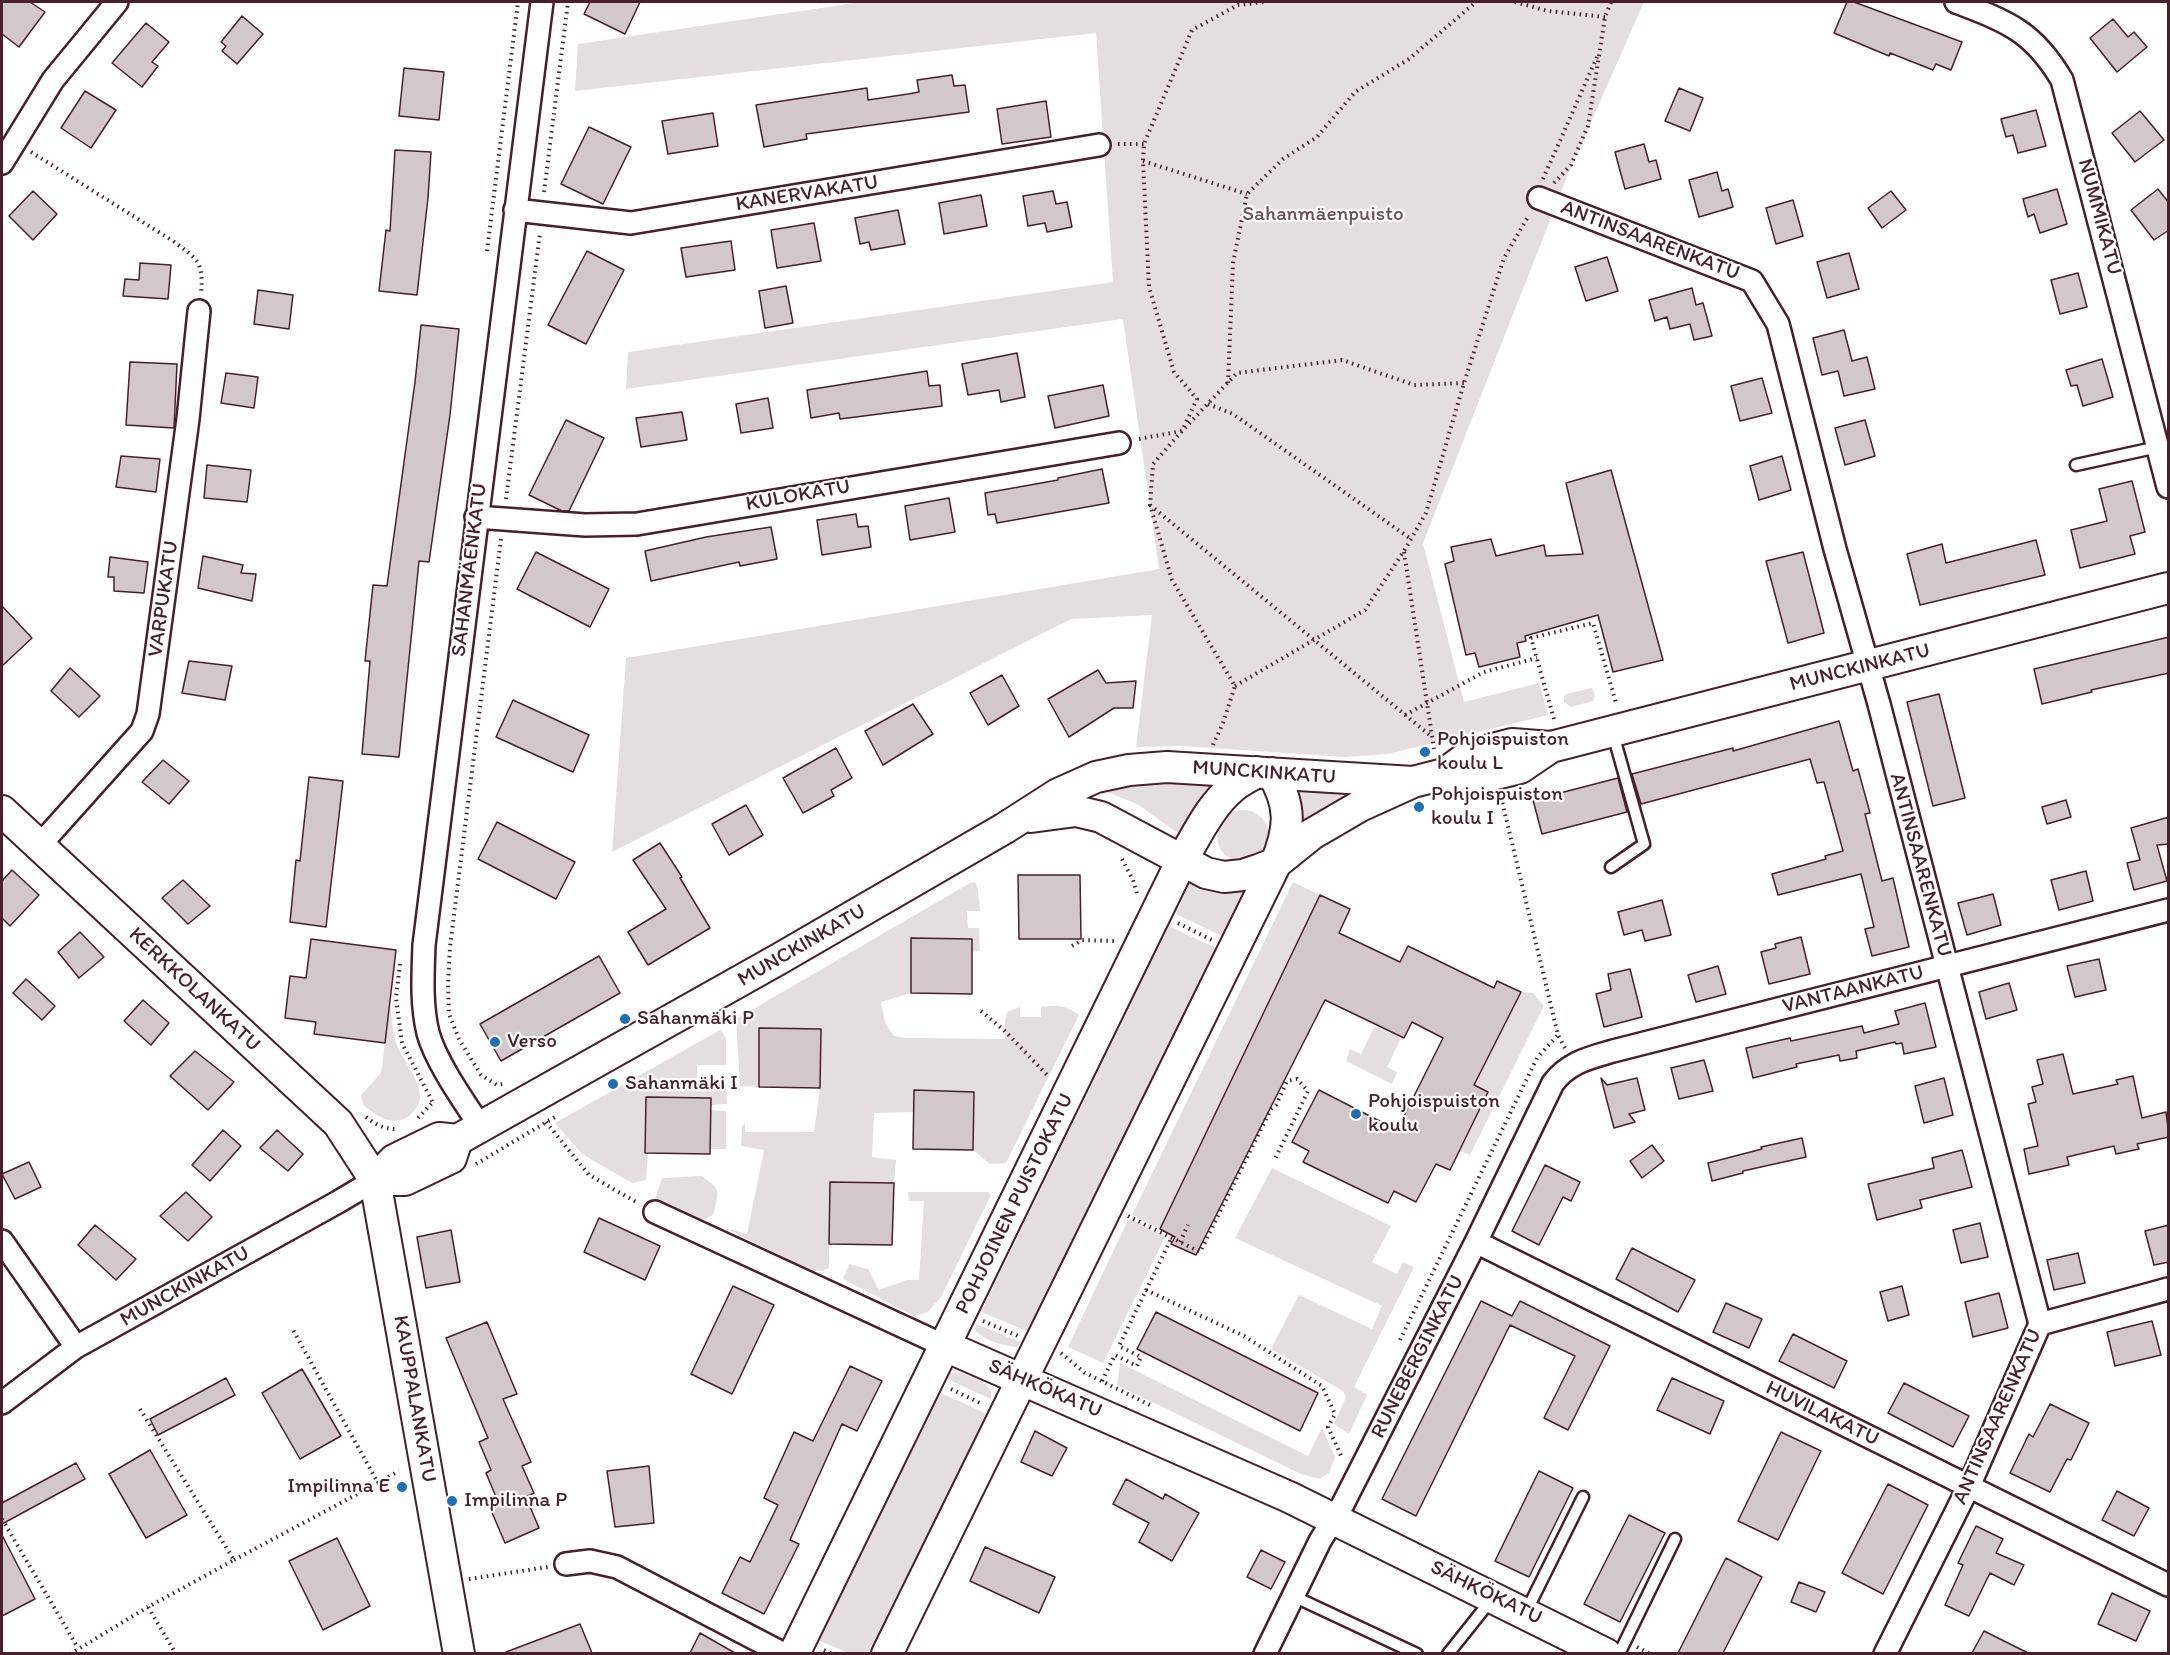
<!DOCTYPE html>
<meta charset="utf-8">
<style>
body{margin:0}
#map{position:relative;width:2170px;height:1655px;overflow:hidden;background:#fff;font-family:Itim,sans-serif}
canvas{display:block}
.frame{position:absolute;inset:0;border:3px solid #4a1f2b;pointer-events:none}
</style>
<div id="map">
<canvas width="2170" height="1655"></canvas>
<div class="frame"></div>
</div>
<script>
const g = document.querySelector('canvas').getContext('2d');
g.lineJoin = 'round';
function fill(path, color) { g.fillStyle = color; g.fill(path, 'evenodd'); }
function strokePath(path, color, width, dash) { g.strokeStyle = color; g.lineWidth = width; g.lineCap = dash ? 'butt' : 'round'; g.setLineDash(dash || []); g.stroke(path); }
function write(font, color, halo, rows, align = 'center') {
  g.font = font + ' Itim,sans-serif'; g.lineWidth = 4.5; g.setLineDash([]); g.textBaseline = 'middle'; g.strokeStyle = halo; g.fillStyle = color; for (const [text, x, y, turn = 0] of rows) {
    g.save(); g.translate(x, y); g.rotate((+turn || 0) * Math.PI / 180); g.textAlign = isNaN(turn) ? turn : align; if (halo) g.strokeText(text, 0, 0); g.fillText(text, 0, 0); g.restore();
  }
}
fill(new Path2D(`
 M861,2H1644L1569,172L1423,543L1464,702L1539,683L1548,715L1388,754L1344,757L1182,746L1136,747L1152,615L1071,619L612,852L626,658L1159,569L1123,319L626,389L628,352L1113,282L1096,33L575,91L578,44Z
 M1592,688L1595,696L1593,701L1571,707L1564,702V696L1566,694Z
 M1131,780L1224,782L1182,836L1137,804L1104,791L1102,788Z
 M1351,790L1355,791L1301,828L1300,807L1292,793Z
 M1217 836a26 26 0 1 1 52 0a26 26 0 1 1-52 0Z
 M1191,880L1244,889L1222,936L1176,914Z
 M975,882L978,890L980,911H967L968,928H979L980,951L972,952V939L911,938V993L881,1002L885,1023L894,1036L906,1038L1005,1039V1020L1007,1012L1020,1007V1017H1041V1007C1057,1005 1067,1005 1079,1015L1006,1163L990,1164L973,1150L974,1092L914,1091V1112L874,1113L872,1157L896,1160L894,1183L830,1182L829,1268L822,1271L807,1269L725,1228L747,1234L764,1150L741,1146L742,1127L745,1122V1132H814L820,1088L821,1029L760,1028L759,1087L740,1086L736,1019L970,883Z
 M1293,882L1320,895L1160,1229L1132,1215Z
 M1169,926L1216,948L1027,1331L981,1312Z
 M1521,992L1533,993L1544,1006L1470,1155L1460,1151L1488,1093L1474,1085Z
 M390,1004C392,1017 392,1033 397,1046C403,1059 421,1082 420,1097C420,1103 416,1109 412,1113C396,1130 377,1116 363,1105L361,1095L381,1073Z
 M1375,1026L1401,1038L1387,1067L1397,1072L1392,1084L1346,1061L1350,1049L1361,1054Z
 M720,1030L726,1038V1065H697V1080H726L727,1104L711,1105V1098L646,1097L645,1152L648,1153L646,1180L632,1183L582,1154L555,1123Z
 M711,1110L726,1111V1149H710Z
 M1272,1168L1391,1226L1372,1262L1397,1274L1403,1262L1414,1267L1354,1387L1367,1395L1349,1434L1334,1424L1346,1397L1343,1391L1271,1349L1299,1295L1372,1329L1382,1306L1235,1238Z
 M701,1176C722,1189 719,1192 713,1215L703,1220H695L655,1199L662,1178Z
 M908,1192H988L991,1195L941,1297L928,1312L914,1316L843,1279L849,1264L868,1269L879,1290L907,1280H919L924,1201H909Z
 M1131,1219L1165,1237L1103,1363L1068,1347L1127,1222Z
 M976,1324L1021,1342L1017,1347C1004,1346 984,1341 975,1330Z
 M1120,1363L1308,1456L1322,1428L1335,1457L1329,1473L1320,1479L1301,1474L1117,1385Z
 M960,1372L986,1384L991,1391V1399L947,1379L951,1373Z
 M941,1393L987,1414L868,1653H848L818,1640Z`), '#e5dee0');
const building = new Path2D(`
 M2,2H30L45,12L19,47L2,34Z
 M590,2H640L625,34L584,14Z
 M1847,2H1854L1962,42L1951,70L1936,64L1933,70L1890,53L1889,56L1834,33Z
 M242,16L263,34L237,64L222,51L226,46L221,42Z
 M2113,19L2128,37L2134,32L2147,47L2117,72L2090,38Z
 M146,23L169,42L152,62L158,66L142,87L112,63Z
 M404,68L444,72L439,120L399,116Z
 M952,75L954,86L965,85L969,112L806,134L807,139L764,147L756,105L867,88L868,100L908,94L919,92L917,80Z
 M1679,88L1703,98L1690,131L1665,121Z
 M85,91L116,110L91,148L61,128Z
 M1046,101L1051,137L1002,144L997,109Z
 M2036,110L2046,146L2018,153L2013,135L2006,137L2001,119Z
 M2140,111L2164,140L2135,162L2112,133Z
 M713,113L718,146L668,154L662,121Z
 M589,127L631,147L603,204L561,184Z
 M1644,144L1649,162L1656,160L1661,179L1625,189L1615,152Z
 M395,150L431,152L428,198L417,295L379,291L386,230L390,231Z
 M1717,172L1722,191L1728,189L1733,207L1699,217L1689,180Z
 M2057,189L2067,224L2040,233L2034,214L2028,217L2023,199Z
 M2158,189L2169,203V230L2154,240L2131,210Z
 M33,191L57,214L33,240L9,216Z
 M1053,191L1056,204L1067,202L1072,227L1047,232L1045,223L1028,226L1023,196Z
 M1891,191L1906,210L1882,228L1868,208Z
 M981,195L987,226L944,234L939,203Z
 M1793,200L1803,236L1776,244L1766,208Z
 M898,210L905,244L871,250L869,242L860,244L855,218Z
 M814,223L821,261L777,268L771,230Z
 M731,241L735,270L686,277L681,248Z
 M587,251L624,270L586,344L548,325Z
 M1849,253L1859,289L1827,298L1817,262Z
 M1607,257L1618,291L1586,301L1575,267Z
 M140,263L171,265L168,299L123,296L125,279L139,280Z
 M2078,273L2087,307L2060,314L2051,280Z
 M786,286L793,323L765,328L759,291Z
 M1692,288L1696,305L1703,303L1712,336L1694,340L1690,324L1670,329L1667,317L1655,321L1649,300Z
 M258,290L293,295L289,329L254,324Z
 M421,325L459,329L450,415L429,562L419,561L399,757L362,754L370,661H365L373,585L387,586L415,382Z
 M1844,330L1852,361L1867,357L1875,389L1844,396L1838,371L1822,375L1813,338Z
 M1017,353L1025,397L1001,402L999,390L968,395L962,364Z
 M2102,359L2113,397L2083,406L2077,385L2071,386L2066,370Z
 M130,362L177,364L174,428L126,425Z
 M927,371L929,386L940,385L942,406L840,419L839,413L811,418L807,390Z
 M226,373L258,377L254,408L221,403Z
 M1762,378L1772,413L1740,421L1731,386Z
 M1103,385L1109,416L1055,428L1048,396Z
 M768,398L773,428L741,433L736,404Z
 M682,412L687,440L641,447L636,418Z
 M566,420L604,438L569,511H562L529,495Z
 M1865,420L1875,456L1845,465L1835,428Z
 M121,456L160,459L156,492L116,487Z
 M1782,456L1791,490L1759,500L1750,466Z
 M207,465L251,470L247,502L204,498Z
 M1102,469L1109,503L997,523L995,514L988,515L985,493L1058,480V478Z
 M1611,470L1663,660L1613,672L1598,615L1525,636L1526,641L1517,643L1520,657L1479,667L1475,653L1466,655L1445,564L1454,561L1451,547L1491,539L1496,556L1544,545L1546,556L1583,554L1566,483Z
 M2132,481L2145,532L2130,536L2135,554L2080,568L2071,530L2107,521L2099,489Z
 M949,498L955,532L910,540L905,506Z
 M856,514L858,527L868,526L871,547L822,555L817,520Z
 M771,527L777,559L740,566L739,562L651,581L645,551L706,537Z
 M2036,540L2045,575L1920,605L1907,554L1942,544L1946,563Z
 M536,552L609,589L590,627L517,589Z
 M1803,552L1824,633L1788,643L1766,561Z
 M203,556L243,565L241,573L256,574L252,601L198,588Z
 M110,557L148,562L144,593L114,591V577H108Z
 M2,606L32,638L2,666Z
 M2169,637V673L2091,690L2092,692L2042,704L2034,669Z
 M189,661L232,666L225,700L182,693Z
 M70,668L100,696L79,717L51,691Z
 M1098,670L1106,683L1136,681L1133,708H1114L1069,737L1048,699Z
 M1002,675L1019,706L988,725L970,693Z
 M1939,694L1965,798L1933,806L1907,702Z
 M513,700L589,735L573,772L496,737Z
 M913,704L933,734L883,765L865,731Z
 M1839,721L1853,771L1858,769L1870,813L1865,814L1882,881L1893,878L1909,947L1872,956L1865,929L1874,927L1861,874L1778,895L1772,874L1826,859L1825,856L1843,851L1824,782L1817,783L1810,759L1641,804L1632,774L1733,748V751Z
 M836,748L852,778L831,790L834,796L803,813L783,778Z
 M163,760L189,781L169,804L142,782Z
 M309,777L343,781L326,927L290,922L296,860L300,861Z
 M1618,778L1627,812L1542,834L1533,800Z
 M2066,800L2071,817L2047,824L2042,807Z
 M746,805L763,835L729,855L712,824Z
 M2169,817V844L2157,845L2167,881L2134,890L2127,863L2140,860L2131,828Z
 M497,822L575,862L556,899L478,859Z
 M660,843L682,877L680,878L710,928L648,965L628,932L666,909L633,860Z
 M12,870L39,895L10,926L2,918V881Z
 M2086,871L2093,901L2059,910L2051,880Z
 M1018,875H1080L1081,939H1019Z
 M183,880L210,906L188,924L162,898Z
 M1993,894L2001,925L1967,935L1958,903Z
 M1320,895L1350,909L1339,933L1400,962L1408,946L1494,988L1497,981L1521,992L1474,1085L1488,1092L1450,1170L1436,1164L1416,1202L1394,1191L1388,1203L1303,1162L1309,1151L1292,1142L1319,1090L1397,1130L1443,1038L1412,1022L1404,1038L1325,1000L1196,1255L1171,1244L1175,1237L1160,1229Z
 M1662,900L1671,935L1645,941L1642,930L1624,935L1618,912Z
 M80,932L104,957L79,978L58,952Z
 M1801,937L1810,974L1769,984L1761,952L1776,948L1775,944Z
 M911,938L972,939V994L911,993Z
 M311,939L396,950L385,1043L314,1034L316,1022L285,1018L290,976L306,978Z
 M599,956L620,993L501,1061L480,1024Z
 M2099,959L2106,990L2075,997L2067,966Z
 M1718,966L1726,994L1696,1002L1688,975Z
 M1630,969L1642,1017L1604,1027L1596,994L1611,990L1608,974Z
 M26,979L55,1006L42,1020L13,993Z
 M2009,983L2017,1010L1986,1019L1979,992Z
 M143,1000L169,1023L151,1045L124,1021Z
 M1925,1003L1936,1047L1904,1054L1902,1043L1896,1044L1895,1042L1856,1051L1857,1058L1840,1061L1839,1055L1796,1064L1797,1067L1753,1078L1746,1048L1790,1038L1791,1041L1862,1026L1864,1033L1899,1024L1895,1011Z
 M759,1028L821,1029L820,1088L759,1087Z
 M195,1051L234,1082L208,1110L170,1076Z
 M2063,1054L2073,1094L2118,1084L2116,1080L2133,1076L2142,1118L2166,1112L2169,1137L2137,1144L2139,1149L2116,1154L2114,1146L2067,1157L2069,1165L2029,1174L2024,1149L2038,1146L2028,1104L2036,1102L2032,1087L2043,1084L2037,1060Z
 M1704,1060L1713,1091L1679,1099L1671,1068Z
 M1601,1078L1607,1085L1637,1078L1645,1110L1629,1114L1635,1122L1614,1128Z
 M1944,1078L1953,1115L1924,1123L1915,1086Z
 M914,1090L974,1092L973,1150L913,1149Z
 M646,1097L711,1098L710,1154L645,1153Z
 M223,1130L241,1146L210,1181L192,1165Z
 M277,1130L303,1154L288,1171L260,1148Z
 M1802,1138L1806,1157L1743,1171V1173L1712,1181L1708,1163L1762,1149L1761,1147Z
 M1652,1145L1664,1161L1642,1178L1630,1161Z
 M1962,1150L1972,1187L1920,1200L1922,1208L1877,1220L1868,1184L1934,1168L1932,1158Z
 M29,1162L41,1187L15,1199L2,1174Z
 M1545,1165L1580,1182L1571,1201L1563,1197L1539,1245L1512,1231Z
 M830,1182L894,1183L892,1245L829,1244Z
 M186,1192L212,1217L188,1241L160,1216Z
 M599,1218L660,1246L645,1280L584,1252Z
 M1980,1223L1988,1257L1961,1263L1953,1230Z
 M95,1225L136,1259L116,1280L78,1245Z
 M2169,1225V1262L2154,1265L2145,1231Z
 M451,1230L460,1282L426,1288L417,1237Z
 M1632,1248L1695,1280L1678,1312L1616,1279Z
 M2078,1253L2085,1283L2054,1290L2047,1260Z
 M733,1286L774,1305L732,1394L691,1374Z
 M1902,1286L1909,1315L1888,1321L1880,1292Z
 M1999,1293L2008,1328L1973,1337L1965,1302Z
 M1481,1301L1512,1316L1520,1301L1610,1346L1568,1430L1544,1418L1575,1356L1510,1325L1416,1516L1382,1499Z
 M1726,1303L1762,1319L1749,1348L1713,1332Z
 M1156,1312L1318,1393L1300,1431L1137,1349Z
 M2152,1321L2161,1355L2115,1366L2107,1332Z
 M487,1322L517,1394L503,1399L531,1462L522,1466L534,1493L526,1497L539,1528L505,1543L490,1508L499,1504L486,1473L491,1470L479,1442L488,1438L446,1338Z
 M1793,1334L1847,1361L1834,1388L1779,1361Z
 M850,1366L882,1381L857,1431L842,1424L790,1540L799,1544L764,1614L722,1593L740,1557L750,1562L778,1505L764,1498L794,1432L813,1441Z
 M302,1369L341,1436L300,1459L262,1393Z
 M226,1378L235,1395L158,1435L150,1419Z
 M1672,1378L1724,1401L1710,1434L1657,1410Z
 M1904,1383L1969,1416L1953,1447L1888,1413Z
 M2050,1404L2089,1423L2071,1460L2067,1459L2050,1492L2010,1473L2029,1434L2033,1437Z
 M1035,1431L1067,1448L1052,1476L1021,1462Z
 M1781,1432L1821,1451L1778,1540L1738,1521Z
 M150,1450L187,1515L146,1538L109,1474Z
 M76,1463L85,1479L2,1524V1503Z
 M649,1466L654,1523L615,1527L607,1471Z
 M1539,1471L1573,1488L1529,1577L1495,1561Z
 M1126,1479L1163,1499L1165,1494L1199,1513L1172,1561L1139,1542L1149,1523L1113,1504Z
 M1888,1484L1928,1505L1883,1594L1842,1573Z
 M2117,1491L2149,1508L2134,1536L2102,1520Z
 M1629,1515L1665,1533L1620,1622L1584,1604Z
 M1976,1526L2003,1539L1996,1553L2024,1565L2014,1585L1990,1573L1969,1616L1945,1605L1963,1565L1958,1563Z
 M2,1535L35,1599L2,1616Z
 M337,1538L370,1606L323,1630L289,1561Z
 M985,1547L1055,1577L1039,1613L970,1581Z
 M1261,1550L1285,1562L1271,1589L1247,1577Z
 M1726,1558L1762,1577L1723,1653H1678Z
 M1799,1582L1825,1592L1816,1612L1791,1602Z
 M2112,1593L2150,1611L2136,1641L2098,1624Z
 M580,1624L592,1653H506V1652Z
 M1984,1631L2028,1653H1972Z
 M700,1633L735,1653H690Z`);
fill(building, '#d2c7cb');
strokePath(building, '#4a1f2b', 1.5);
const lane = new Path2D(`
 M2076,465L2158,447
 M1611,867L1644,844L1613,734
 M1293,1596L1417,1654
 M1526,1612L1583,1497
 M1448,1654L1491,1600
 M1619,1654L1675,1539`);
const street = new Path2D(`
 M1956,2C2008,22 2033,31 2062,80L2168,487
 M2,163L53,80L117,2
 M1539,198L1752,281L1778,324L1835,549L1879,704L2040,1324L1969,1486L1885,1654
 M515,210L631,223L1099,145
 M476,517L585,525L637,524L1119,443
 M39,846L142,731L148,714L188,419L199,311
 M480,1126C463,1100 436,1062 428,1033C421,1004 423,974 424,945L542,2
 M655,1212L945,1346
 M2,1241L76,1347
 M1476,1242L2168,1585
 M2040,1324L2168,1289
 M2,1403L76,1347L338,1202L375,1180
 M566,1564L590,1561L617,1567L784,1654
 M1265,1654L1320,1541L1343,1504L1476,1242L1553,1083C1569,1062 1589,1058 1613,1051L2168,910`);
const secondary = new Path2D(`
 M1444,774L1470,755L1512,744L1551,747L2168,588
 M2,811L338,1123L375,1180L459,1654
 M1031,817L1076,811L1101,817L1206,873L1224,877L1243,875L1258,870L1276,863L1312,834L1360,806L1413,782L1444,774L1476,779L1520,768L1551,747
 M375,1180L394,1160L439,1138L457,1140L779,959L1005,828L1058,794L1096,777L1129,770L1167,767L1413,782
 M375,1180H405L451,1158L457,1140
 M945,1346L1289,1497L1606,1654
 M794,1654L1182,860C1197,835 1210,806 1233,787C1240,781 1249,777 1257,772
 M887,1654L1276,863C1290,828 1292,806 1272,773`);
strokePath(lane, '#4a1f2b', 15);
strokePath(street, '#4a1f2b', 26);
strokePath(secondary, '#4a1f2b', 34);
strokePath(new Path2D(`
 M1515,2L1548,11L1605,17
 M1118,144H1144
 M31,152L173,241C197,259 204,261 201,293
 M1143,161L1247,194
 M1543,179L1597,57
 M1554,183L1571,165L1588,126L1605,17L1611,2
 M544,192L568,2
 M487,251L518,2
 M1228,383L1233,263L1247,194L1283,159L1317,137L1355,92L1409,59L1476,2
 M1208,404L1233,414L1411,539
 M1139,439L1182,431L1237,373L1342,360L1414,385L1464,383
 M506,499L540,233
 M1150,505L1432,737
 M501,539L450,947L448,985L449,1014L459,1039L481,1075L497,1085L503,1084
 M1404,552L1434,749
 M1235,686L1365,610L1404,551L1426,513L1464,383L1504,258L1529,215
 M1405,715L1484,672L1537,658
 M1554,719L1531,638L1593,623L1616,703
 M1213,745L1223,723L1235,686L1172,580L1150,505L1153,464L1182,431L1197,399L1174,372L1149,287L1143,161L1144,144L1192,30L1238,5L1264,2
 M1501,797L1558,1035L1565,1048
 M1122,859L1133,880L1137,893
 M1178,923L1212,940
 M1072,946L1082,940L1114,941
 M400,964L396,998L402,1043L433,1103
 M981,1011L1006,1032L1048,1076
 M366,1117C376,1125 384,1129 397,1129
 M418,1118L433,1102
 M546,1122L589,1175L638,1203
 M476,1164L555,1117
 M1128,1216L1200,1252L1271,1109L1276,1105L1287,1081L1297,1079L1308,1091L1274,1161
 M1180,1242L1188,1225
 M1146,1290L1244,1336L1322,1386L1335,1414L1328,1427L1342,1458
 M983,1321L1018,1336
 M1400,1340L1537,1058L1558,1035
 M1061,1353L1085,1373L1150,1405
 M1102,1381L1115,1355L1137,1366L1141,1357L1119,1346L1172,1237
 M951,1389L982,1404
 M140,1409L234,1560L148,1607L176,1654
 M378,1483L399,1471
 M2,1519L78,1648
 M234,1560L378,1483L292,1328
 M469,1579L548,1567
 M1637,1647L1650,1654
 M824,1650L832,1654
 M70,1654L148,1607`), '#4a1f2b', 4, [1.5, 4.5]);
strokePath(lane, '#fff', 10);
strokePath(street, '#fff', 21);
strokePath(secondary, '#fff', 30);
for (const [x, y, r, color] of [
 [1425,752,6,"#1f6fb2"],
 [1419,807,6,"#1f6fb2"],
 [625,1019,6,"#1f6fb2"],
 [495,1042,6,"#1f6fb2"],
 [613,1084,6,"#1f6fb2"],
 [1356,1114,6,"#1f6fb2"],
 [402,1487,6,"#1f6fb2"],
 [452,1501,6,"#1f6fb2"]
]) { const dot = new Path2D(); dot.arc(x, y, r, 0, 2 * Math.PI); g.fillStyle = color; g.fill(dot); strokePath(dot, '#fff', 2); }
write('21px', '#4a1f2b', '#fff', [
 ["KANERVAKATU",807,194,-9],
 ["NUMMIKATU",2099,217,75],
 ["ANTINSAARENKATU",1650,241,21],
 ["KULOKATU",798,496,-10],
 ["SAHANMÄENKATU",470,570,-83],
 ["VARPUKATU",164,599,-82],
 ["MUNCKINKATU",1860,668,-14],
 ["MUNCKINKATU",1264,773,4],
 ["ANTINSAARENKATU",1920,865,75],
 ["MUNCKINKATU",802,946,-30],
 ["KERKKOLANKATU",194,990,43],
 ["VANTAANKATU",1853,990,-14],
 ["POHJOINEN PUISTOKATU",1015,1204,-64],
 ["MUNCKINKATU",185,1287,-29],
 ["RUNEBERGINKATU",1418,1357,-63],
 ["SÄHKÖKATU",1045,1389,23],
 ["KAUPPALANKATU",414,1399,80],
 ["HUVILAKATU",1822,1414,26],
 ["ANTINSAARENKATU",1998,1417,-66],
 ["SÄHKÖKATU",1486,1593,26]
]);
write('21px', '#714f58', '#fff', [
 ["Sahanmäenpuisto",1323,215]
]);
write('21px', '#4a1f2b', '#fff', [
 ["Pohjoispuiston",1437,740],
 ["koulu L",1437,764],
 ["Pohjoispuiston",1431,795],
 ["koulu I",1431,819],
 ["Sahanmäki P",637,1019],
 ["Verso",507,1042],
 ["Sahanmäki I",625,1084],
 ["Pohjoispuiston",1368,1102],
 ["koulu",1368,1126],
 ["Impilinna E",390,1487,"right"],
 ["Impilinna P",464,1501]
], 'left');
</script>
